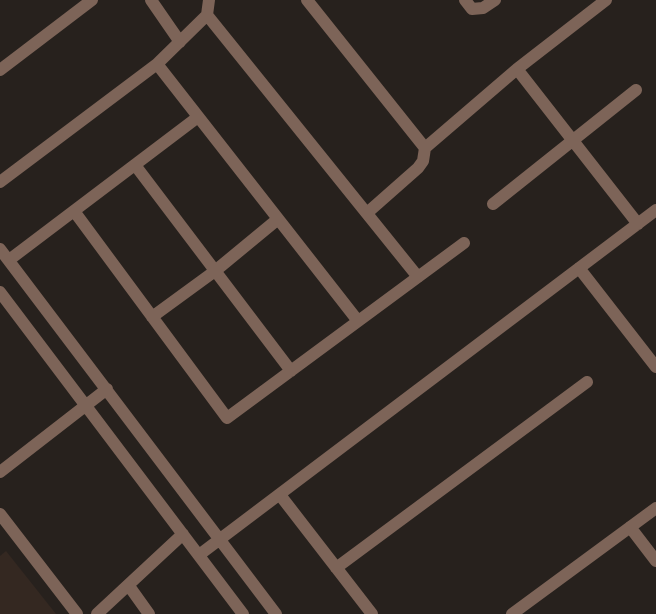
<!DOCTYPE html>
<style>
body{margin:0}
canvas{display:block;background:#27211d}
</style>
<canvas width="656" height="614"></canvas>
<script>
const g = document.querySelector('canvas').getContext('2d');
g.lineJoin = 'round';
function fill(path, color) { g.fillStyle = color; g.fill(path, 'evenodd'); }
function strokePath(path, color, width, dash) { g.strokeStyle = color; g.lineWidth = width; g.lineCap = dash ? 'butt' : 'round'; g.setLineDash(dash || []); g.stroke(path); }
fill(new Path2D(`
 M6,551L56,614H0V556Z`), '#342821');
strokePath(new Path2D(`
 M151,0L180,42
 M209,0L207,15L418,277
 M307,0L425,148L517,69L606,0
 M465,0L472,9L483,8L495,0
 M157,64L358,321
 M517,69L638,224
 M0,70L92,0
 M135,165L291,371
 M0,182L157,64L207,15
 M493,204L636,90
 M74,211L227,418L464,243
 M367,213L418,168L423,161L425,148
 M0,249L276,614
 M9,260L198,117
 M579,268L656,367
 M0,292L243,614
 M152,317L215,271L278,219
 M0,472L107,389
 M280,495L372,614
 M0,514L77,614
 M630,527L656,561
 M199,555L656,210
 M336,568L587,382
 M129,586L149,614
 M97,614L183,534
 M512,614L656,508`), '#7d6458', 12);
</script>
